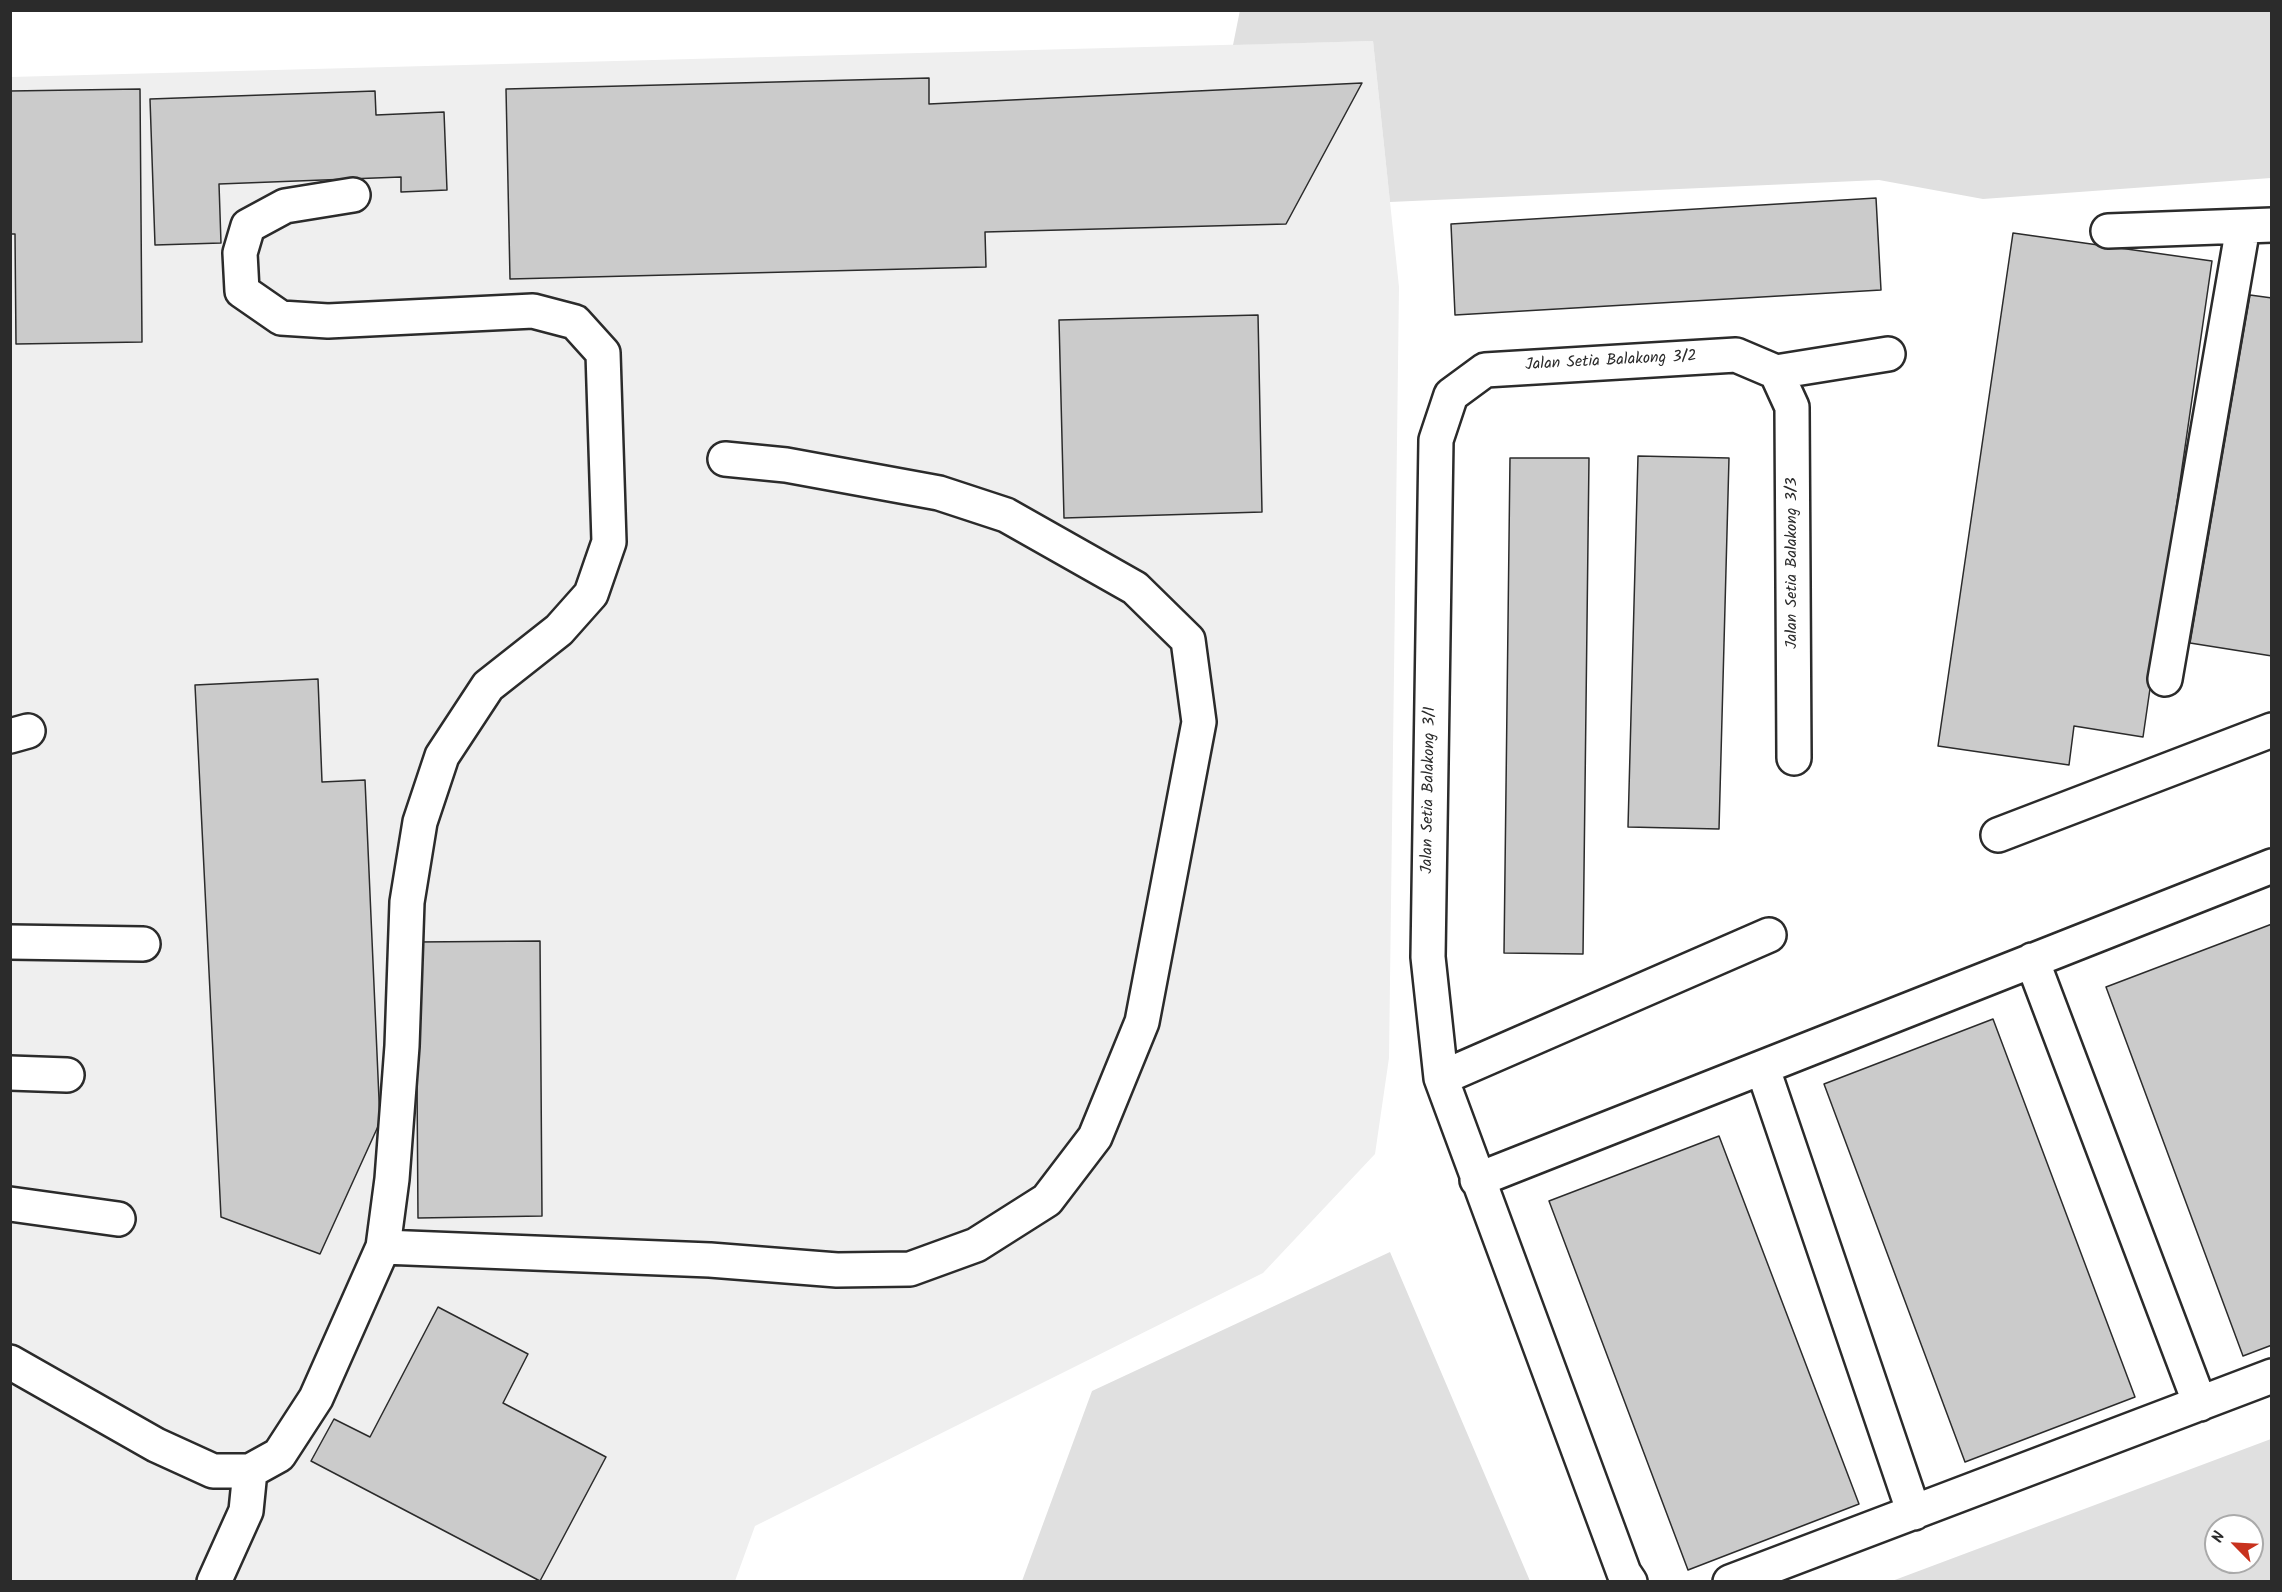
<!DOCTYPE html>
<style>
body{margin:0}
#map{position:relative;width:2282px;height:1592px;overflow:hidden;background:#fff;font-family:Kalam,sans-serif}
canvas{display:block}
.frame{position:absolute;inset:0;border:12px solid #2b2b2b;pointer-events:none}
.north{position:absolute;left:2204px;top:1514px;width:60px;height:60px;box-sizing:border-box;background:#fff;border:2px solid #aaa;border-radius:50%;rotate:294deg;font-size:16px;font-weight:700;line-height:24px;text-align:center;color:#2b2b2b}
.north::after{content:'';display:block;margin:auto;width:21px;height:27px;background:#c8321e;clip-path:polygon(50% 0,100% 100%,50% 72%,0 100%)}
</style>
<div id="map">
<canvas width="2282" height="1592"></canvas>
<div class="frame"></div>
<div class="north">N</div>
</div>
<script>
const g = document.querySelector('canvas').getContext('2d');
g.lineJoin = 'round';
function fill(path, color) { g.fillStyle = color; g.fill(path, 'evenodd'); }
function strokePath(path, color, width, dash) { g.strokeStyle = color; g.lineWidth = width; g.lineCap = dash ? 'butt' : 'round'; g.setLineDash(dash || []); g.stroke(path); }
function write(font, color, halo, rows, align = 'center') {
  g.font = font + ' Kalam,sans-serif'; g.lineWidth = 5; g.setLineDash([]); g.textBaseline = 'middle'; g.strokeStyle = halo; g.fillStyle = color; for (const [text, x, y, turn = 0] of rows) {
    g.save(); g.translate(x, y); g.rotate((+turn || 0) * Math.PI / 180); g.textAlign = isNaN(turn) ? turn : align; if (halo) g.strokeText(text, 0, 0); g.fillText(text, 0, 0); g.restore();
  }
}
fill(new Path2D(`
 M1373,41L1399,287L1389,1058L1375,1154L1263,1273L755,1526L735,1581H11L10,77Z`), '#efefef');
fill(new Path2D(`
 M1240,10L2271,11V178L1983,199L1879,180L1390,202L1373,41L1233,45Z
 M1390,1252L1530,1581H1022L1092,1391Z
 M2271,1439V1581H1892ZM2216,1526H2252V1562H2216Z`), '#e0e0e0');
const building = new Path2D(`
 M929,78V104L1362,83L1286,224L985,232L986,267L510,279L506,89Z
 M140,89L142,342L16,344L15,234H10V91Z
 M375,91L376,115L444,112L447,190L401,192V177L219,184L221,243L155,245L150,99Z
 M1876,198L1881,290L1455,315L1451,224Z
 M2013,233L2212,261L2143,737L2074,726L2069,765L1938,746Z
 M2250,295L2272,298V656L2190,643Z
 M1258,315L1262,512L1064,518L1059,320Z
 M1638,456L1729,458L1719,829L1628,827Z
 M1510,458H1589L1583,954L1504,953Z
 M318,679L322,782L365,780L380,1122L320,1254L221,1217L195,685Z
 M2272,924V1345L2243,1356L2106,987Z
 M540,941L542,1216L418,1218L416,942Z
 M1993,1019L2135,1397L1965,1462L1824,1084Z
 M1719,1136L1859,1504L1688,1570L1549,1201Z
 M438,1307L528,1354L503,1403L606,1457L540,1581L311,1461L334,1419L370,1437Z`);
fill(building, '#cbcbcb');
strokePath(building, '#2b2b2b', 1.5);
const minor = new Path2D(`
 M353,195L285,206L248,226L240,253L242,291L281,318L328,321L533,311L575,322L603,353L609,542L591,594L559,630L488,686L442,756L420,822L407,902L402,1046L392,1179L383,1247
 M2108,231L2272,225
 M1776,372L1792,407L1794,758
 M1776,372L1888,354
 M2165,679L2243,227
 M10,736L28,731
 M1998,835L2272,730
 M10,942L143,944
 M2032,960L2200,1404
 M1763,1069L1914,1513
 M10,1073L67,1075
 M1441,1078L1769,935
 M1477,1180L2272,866
 M10,1204L118,1219
 M10,1362L156,1445L213,1471H250L279,1455L316,1398L383,1247L710,1260L837,1270L910,1269L976,1245L1047,1200L1095,1137L1142,1022L1199,722L1188,640L1135,588L1006,515L939,493L786,465L725,459
 M214,1582L246,1511L250,1471
 M1630,1582L1624,1573L1441,1078L1428,957L1436,440L1451,395L1485,370L1736,355L1776,372
 M1730,1582L2272,1376`);
strokePath(minor, '#2b2b2b', 38);
strokePath(minor, '#fff', 33);
write('16px', '#2b2b2b', '#fff', [
 ["Jalan Setia Balakong 3/2",1611,362,-3],
 ["Jalan Setia Balakong 3/3",1793,563,-90],
 ["Jalan Setia Balakong 3/1",1430,790,-89]
]);
</script>
